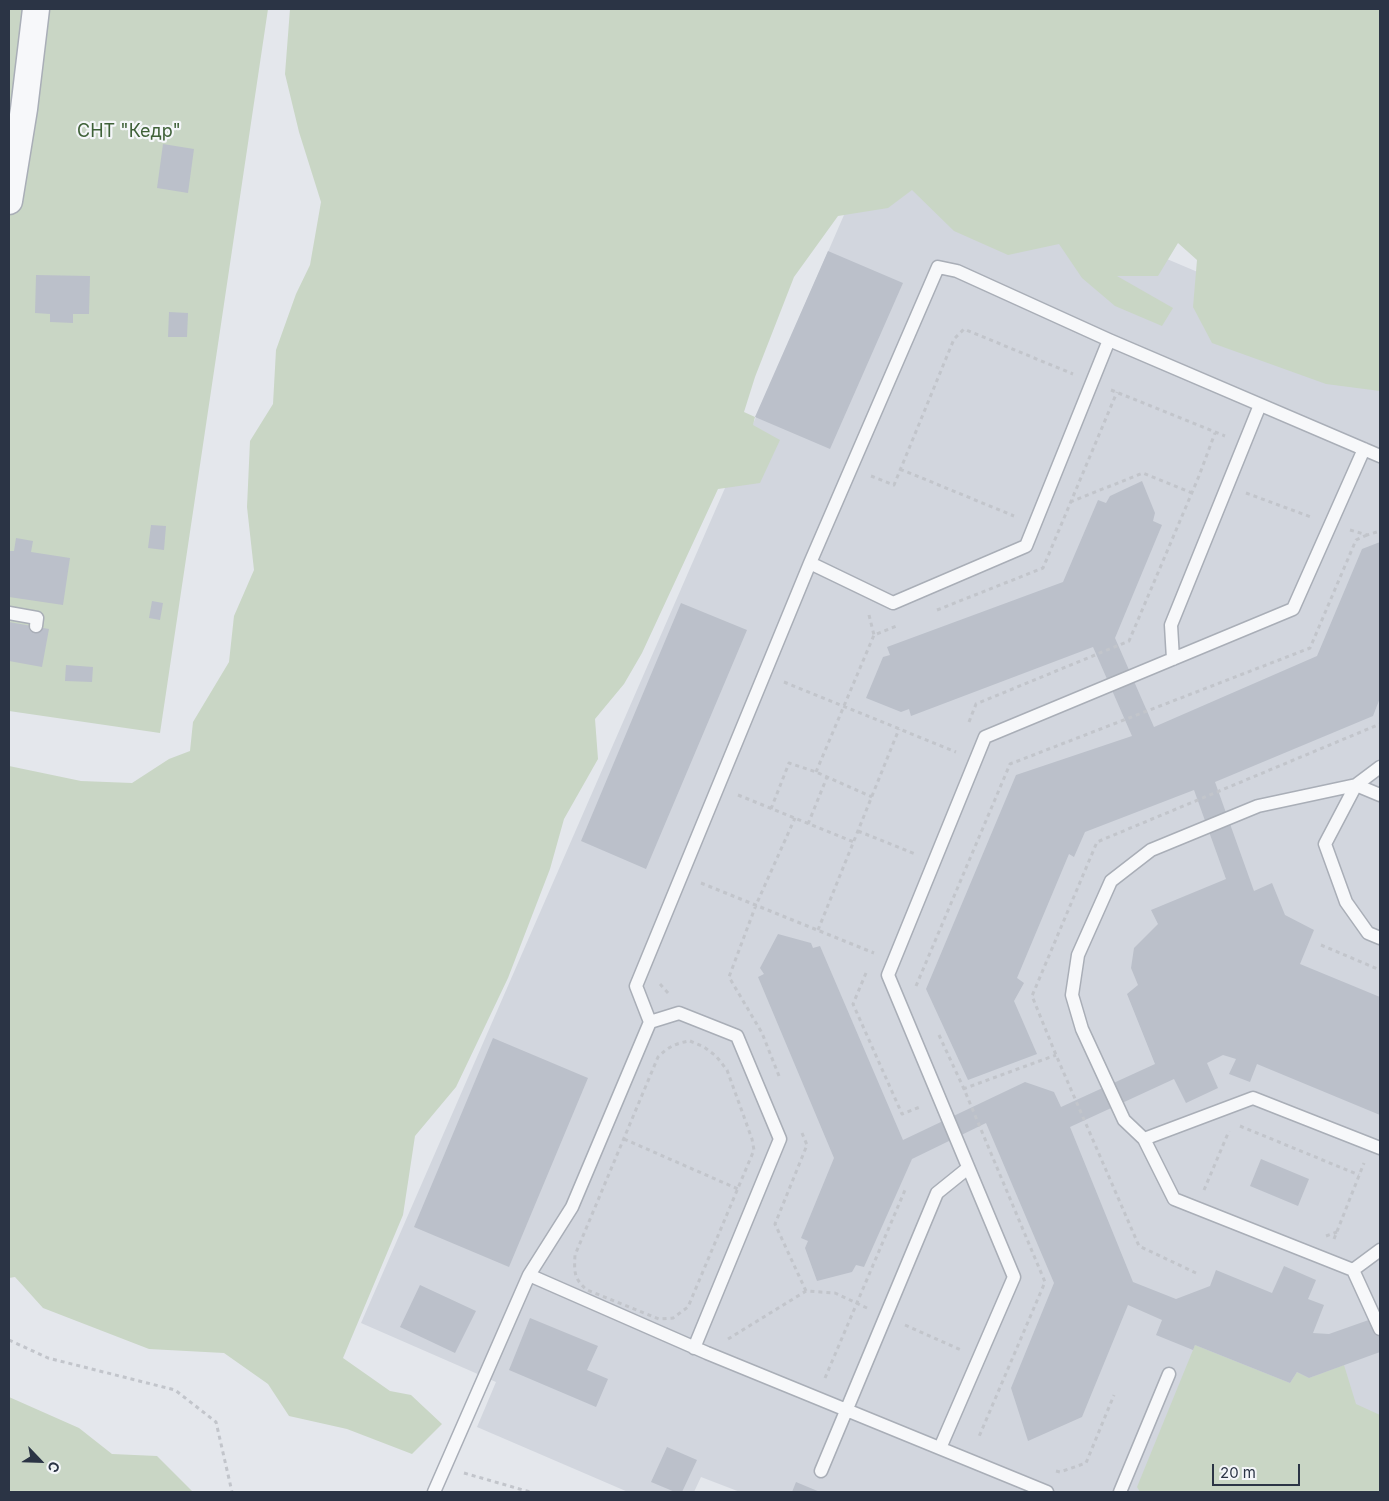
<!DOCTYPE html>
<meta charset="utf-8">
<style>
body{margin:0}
#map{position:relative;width:1389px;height:1501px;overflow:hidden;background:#e4e7ec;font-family:Inter,sans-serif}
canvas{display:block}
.frame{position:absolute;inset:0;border:10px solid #2b3445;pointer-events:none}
.north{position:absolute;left:15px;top:1436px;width:50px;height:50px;-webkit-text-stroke:4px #f4f6f9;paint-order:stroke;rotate:114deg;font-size:14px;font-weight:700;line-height:20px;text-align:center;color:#2b3445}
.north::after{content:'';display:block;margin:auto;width:18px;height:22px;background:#2b3445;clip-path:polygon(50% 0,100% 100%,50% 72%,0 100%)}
.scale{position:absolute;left:1212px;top:1464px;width:88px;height:22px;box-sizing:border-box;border:2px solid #2b3445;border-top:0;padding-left:6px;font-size:15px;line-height:18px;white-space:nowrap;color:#2b3445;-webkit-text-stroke:4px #f4f6f9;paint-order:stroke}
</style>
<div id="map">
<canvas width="1389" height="1501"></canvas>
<div class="frame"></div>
<div class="north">С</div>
<div class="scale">20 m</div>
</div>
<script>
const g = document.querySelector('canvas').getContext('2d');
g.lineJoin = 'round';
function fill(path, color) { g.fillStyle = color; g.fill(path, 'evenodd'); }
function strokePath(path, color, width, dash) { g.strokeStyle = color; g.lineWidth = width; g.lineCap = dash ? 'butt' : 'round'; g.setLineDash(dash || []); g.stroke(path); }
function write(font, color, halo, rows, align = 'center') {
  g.font = font + ' Inter,sans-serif'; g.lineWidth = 4.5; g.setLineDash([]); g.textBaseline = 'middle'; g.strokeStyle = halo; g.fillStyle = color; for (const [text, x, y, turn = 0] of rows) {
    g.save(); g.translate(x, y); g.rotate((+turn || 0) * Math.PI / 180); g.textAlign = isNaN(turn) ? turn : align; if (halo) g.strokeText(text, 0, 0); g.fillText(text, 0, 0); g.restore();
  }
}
fill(new Path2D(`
 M878,137L1380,349V1492H740L701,1477L694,1492H628L477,1427L496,1382L361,1323Z`), '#d2d6de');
fill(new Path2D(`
 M9,9H268L160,733L9,711Z
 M290,9H1380V391L1326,384L1212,343L1193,307L1197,260L1178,243L1158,276H1117L1173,308L1162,326L1115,306L1082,278L1059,244L1008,255L954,231L912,190L888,208L838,216L794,277L755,377L744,412L755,417L753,425L780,440L760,483L718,489L642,653L624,684L595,719L598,759L564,819L550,869L508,978L456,1087L415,1136L403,1215L343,1358L390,1391L411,1395L442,1424L412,1454L347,1429L289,1416L268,1384L224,1353L149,1349L43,1308L15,1277L9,1278V766L81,781L132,783L169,759L190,751L193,722L229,662L234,616L254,570L247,507L250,441L273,404L276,350L296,294L310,265L321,202L299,132L285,74Z
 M1195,1345L1290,1383L1297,1372L1309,1378L1344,1365L1356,1404L1380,1415V1492H1140L1137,1487Z
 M9,1397L79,1428L112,1454L157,1456L193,1492H9Z`), '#c9d6c5');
fill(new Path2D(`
 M163,144L194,149L188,193L157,188Z
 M828,251L903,283L830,449L755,417Z
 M36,275L90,276L89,314H73V323L50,322V314L35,313Z
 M169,312L188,313L187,337H168Z
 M1142,481L1155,513L1153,521L1162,525L1115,638L1154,727L1317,656L1362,549L1380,542V698L1373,716L1215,782L1254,891L1272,883L1285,915L1314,930L1300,964L1380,997V1115L1257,1064L1250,1082L1229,1074L1236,1059L1223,1055L1207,1063L1218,1088L1186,1103L1174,1079L1070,1127L1133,1282L1176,1299L1210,1286L1216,1270L1272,1293L1284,1266L1316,1280L1308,1299L1324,1305L1313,1333L1329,1334L1380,1316V1352L1309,1378L1297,1372L1290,1383L1195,1345L1193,1350L1156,1335L1162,1320L1128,1305L1082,1417L1028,1441L1011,1388L1054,1283L986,1123L912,1159L864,1267L856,1265L852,1272L817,1281L805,1248L808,1241L801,1238L834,1158L758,977L764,974L760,968L778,934L811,943L813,948L820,946L903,1140L1025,1082L1054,1092L1061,1107L1155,1064L1127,994L1138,985L1131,968L1134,948L1158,924L1151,910L1226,879L1194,790L1085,832L1074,857L1069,854L1017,978L1024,983L1014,1001L1037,1054L968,1080L926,989L1016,775L1132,736L1093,647L911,716L909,709L901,712L866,698L883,657L890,655L887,647L1063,582L1098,500L1106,503L1110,496Z
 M151,525L166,526L164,550L148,548Z
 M16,538L33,541L31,552L70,558L63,605L9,597V551H14Z
 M152,601L163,603L160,620L149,618Z
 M681,603L747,630L646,869L581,841Z
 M9,622L49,629L42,667L9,661Z
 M66,665L93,667L92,682L65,681Z
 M493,1038L588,1078L509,1267L414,1227Z
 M1261,1159L1309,1179L1298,1206L1250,1186Z
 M420,1285L476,1311L455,1353L400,1327Z
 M530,1318L598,1346L587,1370L608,1379L596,1407L509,1370Z
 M667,1447L697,1460L682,1492H675L651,1482Z
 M796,1482L820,1492H792Z`), '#bbc0ca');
const lane = new Path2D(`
 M810,563L893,603L1026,546L1109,340
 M9,613L37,618L36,626
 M1173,659L1171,625L1260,405
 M1380,767L1356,785L1258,806L1151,850L1111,881L1078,955L1072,995L1082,1029L1124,1120L1144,1139L1174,1199L1353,1270L1380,1329
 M1356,785L1325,844L1346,902L1368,933L1380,938
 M1356,785L1380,795
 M650,1022L679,1013L737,1036L780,1139L694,1348
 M1144,1139L1253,1098L1380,1148
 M1353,1270L1380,1250
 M529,1275L572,1207L650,1022L636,986L810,563L938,267L957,271L1109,340L1380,456
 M940,1448L1014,1277L888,975L985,737L1293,609L1364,449
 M821,1471L937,1193L968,1168
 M434,1492L529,1275L707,1353L1047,1492
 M1120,1492L1169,1374`);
const street = new Path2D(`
 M9,201L24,109L36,9`);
strokePath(lane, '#a9aeb7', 15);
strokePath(street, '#a9aeb7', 29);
strokePath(new Path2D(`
 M1111,390L1225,436
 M900,469L1014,516
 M871,476L894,485L954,339L964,329L1073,374
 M1246,493L1311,517
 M1070,502L1143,473L1192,493
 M1350,530L1367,535L1380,531
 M937,610L1043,568L1117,392
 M869,615L874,635
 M784,682L956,752
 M969,722L976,704L1129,641L1199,476L1215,433
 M816,772L874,635L899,625
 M738,795L854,842
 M771,809L789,763L816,772L872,797
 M808,824L827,777
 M858,831L915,854
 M701,883L874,953
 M818,930L899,729
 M1321,945L1380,970
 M866,973L853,1004L902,1114L920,1107
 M660,984L669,994
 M916,986L1010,764L1310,648L1356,540L1367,535
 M939,1035L964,1089L1045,1282L978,1439
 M690,1041L704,1047L716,1056L727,1070L752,1139L754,1150L688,1307L673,1318L659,1319L587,1290C574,1279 574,1272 575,1255L658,1057C668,1047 676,1043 690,1041Z
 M779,1076L762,1033L729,977L756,905L795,818
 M963,1089L1056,1055
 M1240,1126L1359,1175
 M802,1133L807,1145L775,1224L806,1291
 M624,1139L738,1189
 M1204,1190L1229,1131
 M1326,1236L1337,1232
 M1334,1239L1364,1163
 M1196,1273L1139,1246L1056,1055L1032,996L1097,842L1380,724
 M905,1325L961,1350
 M728,1339L806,1291L835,1293L867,1308
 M9,1340L48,1358L175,1390L216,1422L232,1492
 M825,1378L905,1190
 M1056,1471L1060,1472L1086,1463L1114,1395
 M464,1473L530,1492`), '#c2c5cb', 3, [4, 4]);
strokePath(lane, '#f7f8fa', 12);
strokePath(street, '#f7f8fa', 26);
write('18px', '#3f6138', '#f4f6f9', [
 ["СНТ \"Кедр\"",129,132]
]);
</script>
